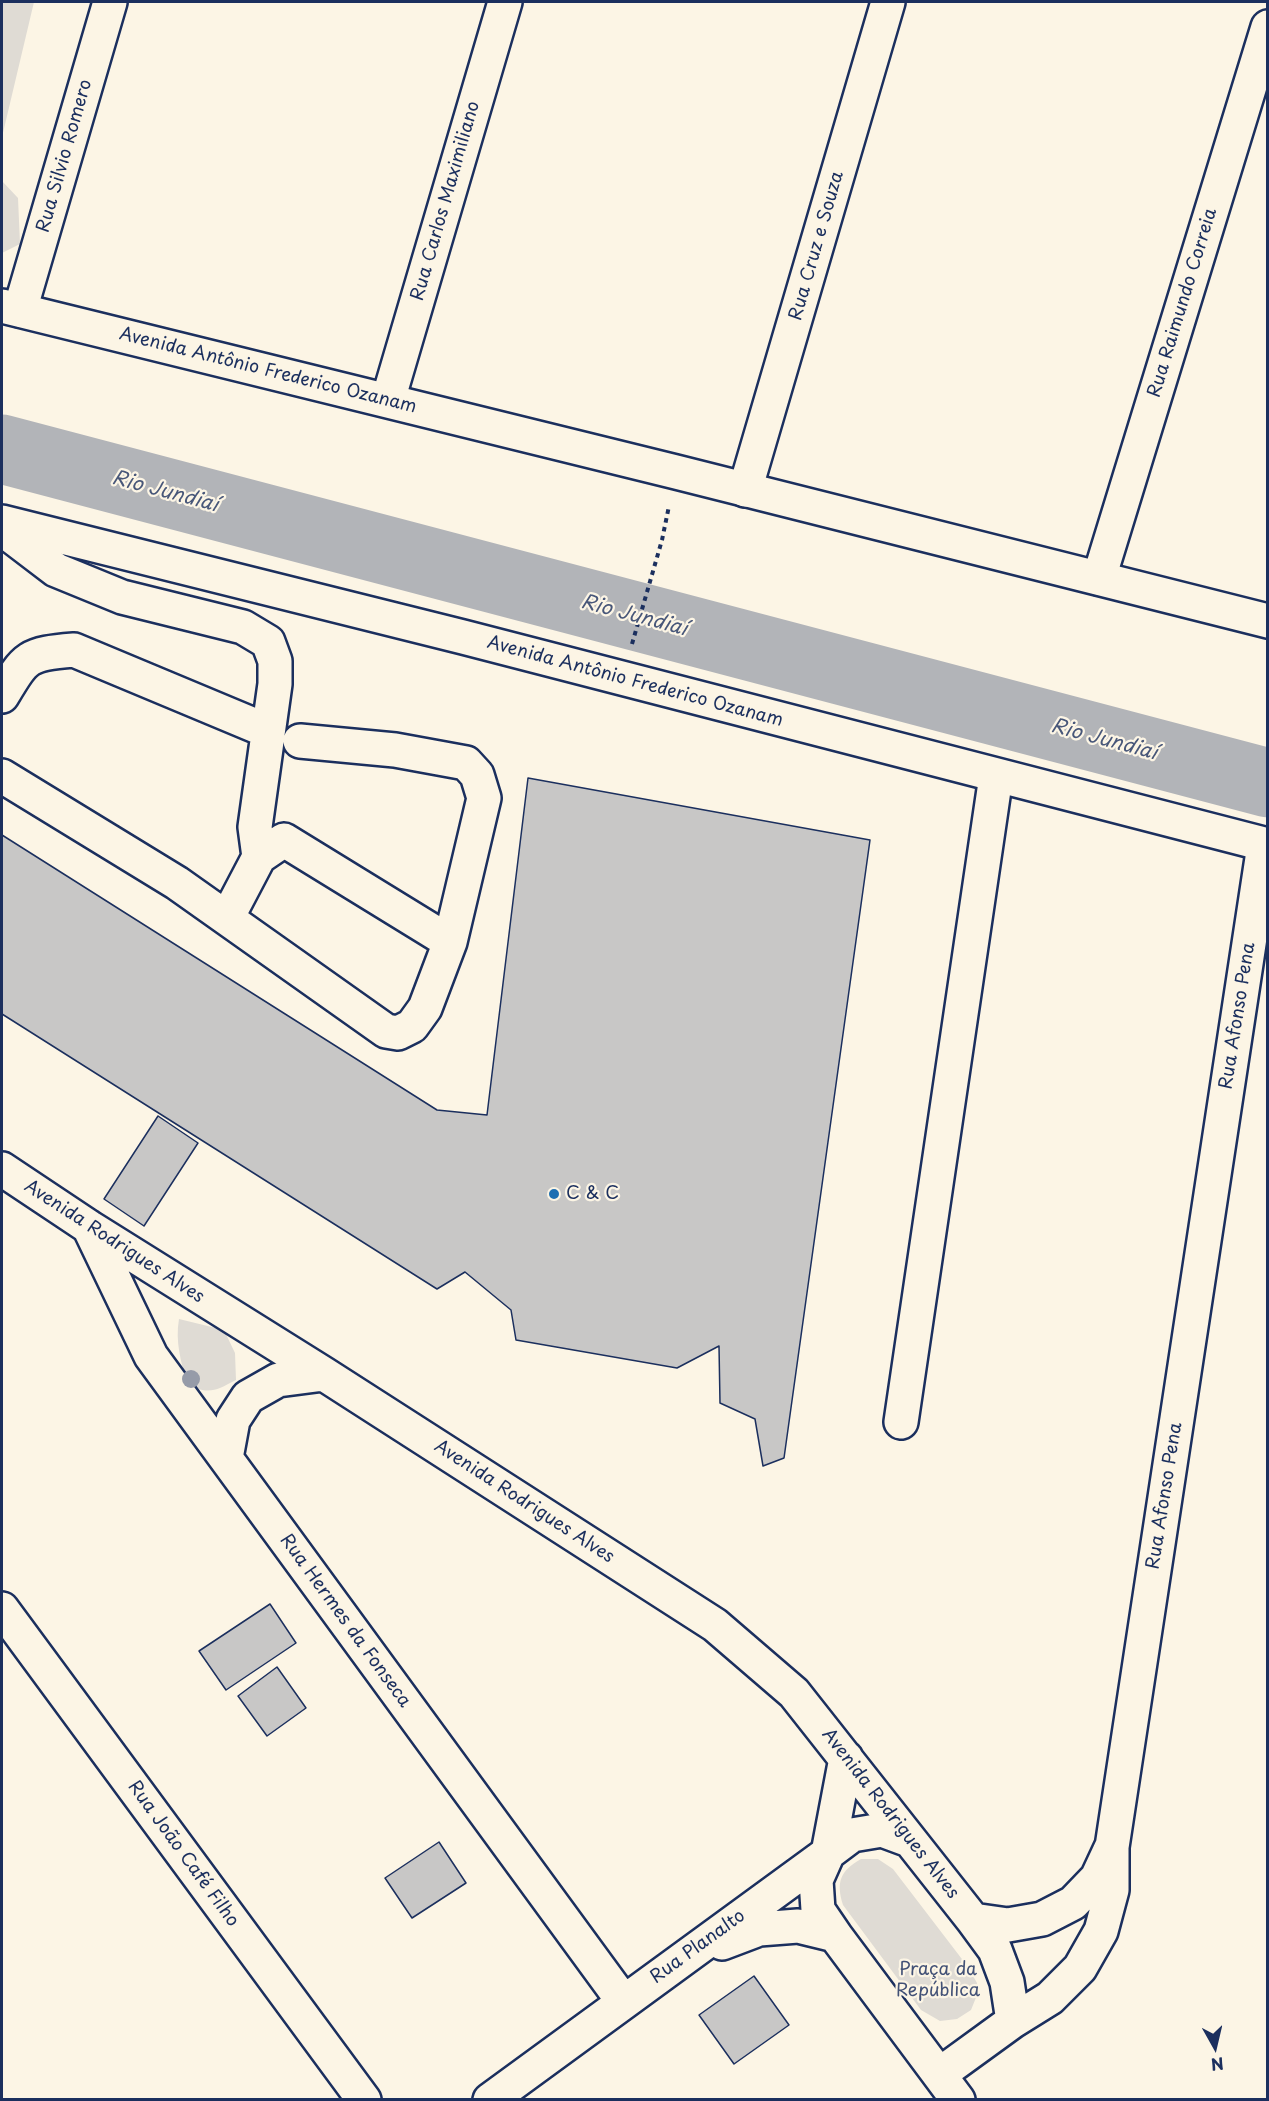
<!DOCTYPE html>
<meta charset="utf-8">
<style>
body{margin:0}
#map{position:relative;width:1269px;height:2101px;overflow:hidden;background:#fcf5e5;font-family:"Playpen Sans",sans-serif}
canvas{display:block}
.frame{position:absolute;inset:0;border:3px solid #1b2f5e;pointer-events:none}
.north{position:absolute;left:1185px;top:2017px;width:60px;height:60px;-webkit-text-stroke:4px #fcf5e5;paint-order:stroke;rotate:172deg;font-size:16px;font-weight:700;line-height:24px;text-align:center;color:#1b2f5e}
.north::after{content:'';display:block;margin:auto;width:21px;height:27px;background:#1b2f5e;clip-path:polygon(50% 0,100% 100%,50% 72%,0 100%)}
</style>
<div id="map">
<canvas width="1269" height="2101"></canvas>
<div class="frame"></div>
<div class="north">N</div>
</div>
<script>
const g = document.querySelector('canvas').getContext('2d');
g.lineJoin = 'round';
function fill(path, color) { g.fillStyle = color; g.fill(path, 'evenodd'); }
function strokePath(path, color, width, dash) { g.strokeStyle = color; g.lineWidth = width; g.lineCap = dash ? 'butt' : 'round'; g.setLineDash(dash || []); g.stroke(path); }
function write(font, color, halo, rows, align = 'center') {
  g.font = font + ' "Playpen Sans",sans-serif'; g.lineWidth = 4.5; g.setLineDash([]); g.textBaseline = 'middle'; g.strokeStyle = halo; g.fillStyle = color; for (const [text, x, y, turn = 0] of rows) {
    g.save(); g.translate(x, y); g.rotate((+turn || 0) * Math.PI / 180); g.textAlign = isNaN(turn) ? turn : align; if (halo) g.strokeText(text, 0, 0); g.fillText(text, 0, 0); g.restore();
  }
}
fill(new Path2D(`
 M2,2H34L2,137Z
 M2,181L18,198L20,244L2,253Z
 M179,1319L224,1330L235,1353L236,1380C215,1391 209,1395 187,1384C181,1361 175,1342 179,1319Z
 M861,1859H878L893,1869L968,1967L977,1983V1995L971,2010L957,2019L940,2021L921,2010L843,1905C836,1882 840,1871 861,1859Z`), '#dfdbd4');
strokePath(new Path2D(`
 M2,449L1268,783`), '#b2b4b8', 69);
const building = new Path2D(`
 M528,778L870,840L784,1458L763,1466L755,1419L720,1403L719,1346L677,1368L516,1340L511,1310L465,1272L437,1289L2,1014V835L437,1110L487,1115Z
 M158,1116L198,1143L144,1226L104,1199Z
 M270,1604L296,1643L226,1690L199,1651Z
 M277,1667L306,1708L267,1736L238,1696Z
 M439,1842L466,1883L412,1918L385,1878Z
 M754,1976L789,2025L734,2064L699,2015Z`);
fill(building, '#c8c7c6');
strokePath(building, '#1b2f5e', 1.5);
const minor = new Path2D(`
 M20,310L110,2
 M388,400L505,2
 M745,490L888,2
 M2,529L56,570L122,597L243,627L268,642L275,661V684L255,827L259,857
 M1099,578L1268,27
 M2,696C26,656 27,654 74,650L268,731
 M2,776L177,883L386,1031L398,1033L412,1026L425,1008L450,942L484,798L477,775L466,763L395,750L300,741
 M227,918L259,857L284,840L450,942
 M2,1169L89,1227L324,1374L715,1625L794,1693L973,1920L995,1950L1007,1982L1013,2021
 M89,1227L151,1356L623,2001
 M901,1422L996,776
 M226,1458L233,1420L248,1397L278,1380L324,1374
 M2,1609L364,2100
 M973,1920L1008,1925L1042,1919L1073,1903L1097,1878L1111,1848
 M835,1935L818,1910L816,1880L828,1853L852,1835L882,1830L909,1840
 M722,1943L759,1929L798,1926L835,1935L958,2100
 M940,2074L1013,2021L1050,1998L1080,1968L1101,1931L1112,1890V1847L1264,845
 M490,2100L828,1853L846,1758`);
const major = new Path2D(`
 M2,306L676,472L1268,621
 M2,522L463,637L1268,845`);
strokePath(minor, '#1b2f5e', 38);
strokePath(major, '#1b2f5e', 38);
strokePath(new Path2D(`
 M632,644L662,540L669,506`), '#1b2f5e', 4, [4.5, 4.5]);
strokePath(minor, '#fcf5e5', 33);
strokePath(major, '#fcf5e5', 33);
g.fillStyle = '#969ba8';
for (const [x, y] of [
 [191,1379]
]) { g.beginPath(); g.arc(x, y, 9, 0, 2 * Math.PI); g.fill(); }
for (const [x, y, r, color] of [
 [554,1194,6,"#1f6fb2"]
]) { const dot = new Path2D(); dot.arc(x, y, r, 0, 2 * Math.PI); g.fillStyle = color; g.fill(dot); strokePath(dot, '#fcf5e5', 2); }
write('18px', '#1b2f5e', '#fcf5e5', [
 ["Rua Silvio Romero",65,156,-74],
 ["Rua Carlos Maximiliano",446,201,-74],
 ["Rua Cruz e Souza",817,246,-74],
 ["Rua Raimundo Correia",1183,303,-73],
 ["Avenida Antônio Frederico Ozanam",268,371,14],
 ["Avenida Antônio Frederico Ozanam",635,682,15],
 ["Rua Afonso Pena",1238,1016,-81],
 ["Avenida Rodrigues Alves",114,1242,33],
 ["Rua Afonso Pena",1165,1496,-81],
 ["Avenida Rodrigues Alves",524,1502,33],
 ["Rua Hermes da Fonseca",345,1621,54],
 ["Avenida Rodrigues Alves",890,1814,52],
 ["Rua João Café Filho",183,1854,54],
 ["Rua Planalto",698,1947,-36]
]);
write('18px', '#1b2f5e', '#fcf5e5', [
 ["C & C",566,1194]
], 'left');
write('18px', '#425176', '#fcf5e5', [
 ["Praça da",938,1970],
 ["República",938,1991]
]);
write('italic 20px', '#485779', '#fcf5e5', [
 ["Rio Jundiaí",165,492,15],
 ["Rio Jundiaí",634,616,15],
 ["Rio Jundiaí",1104,740,15]
]);
</script>
